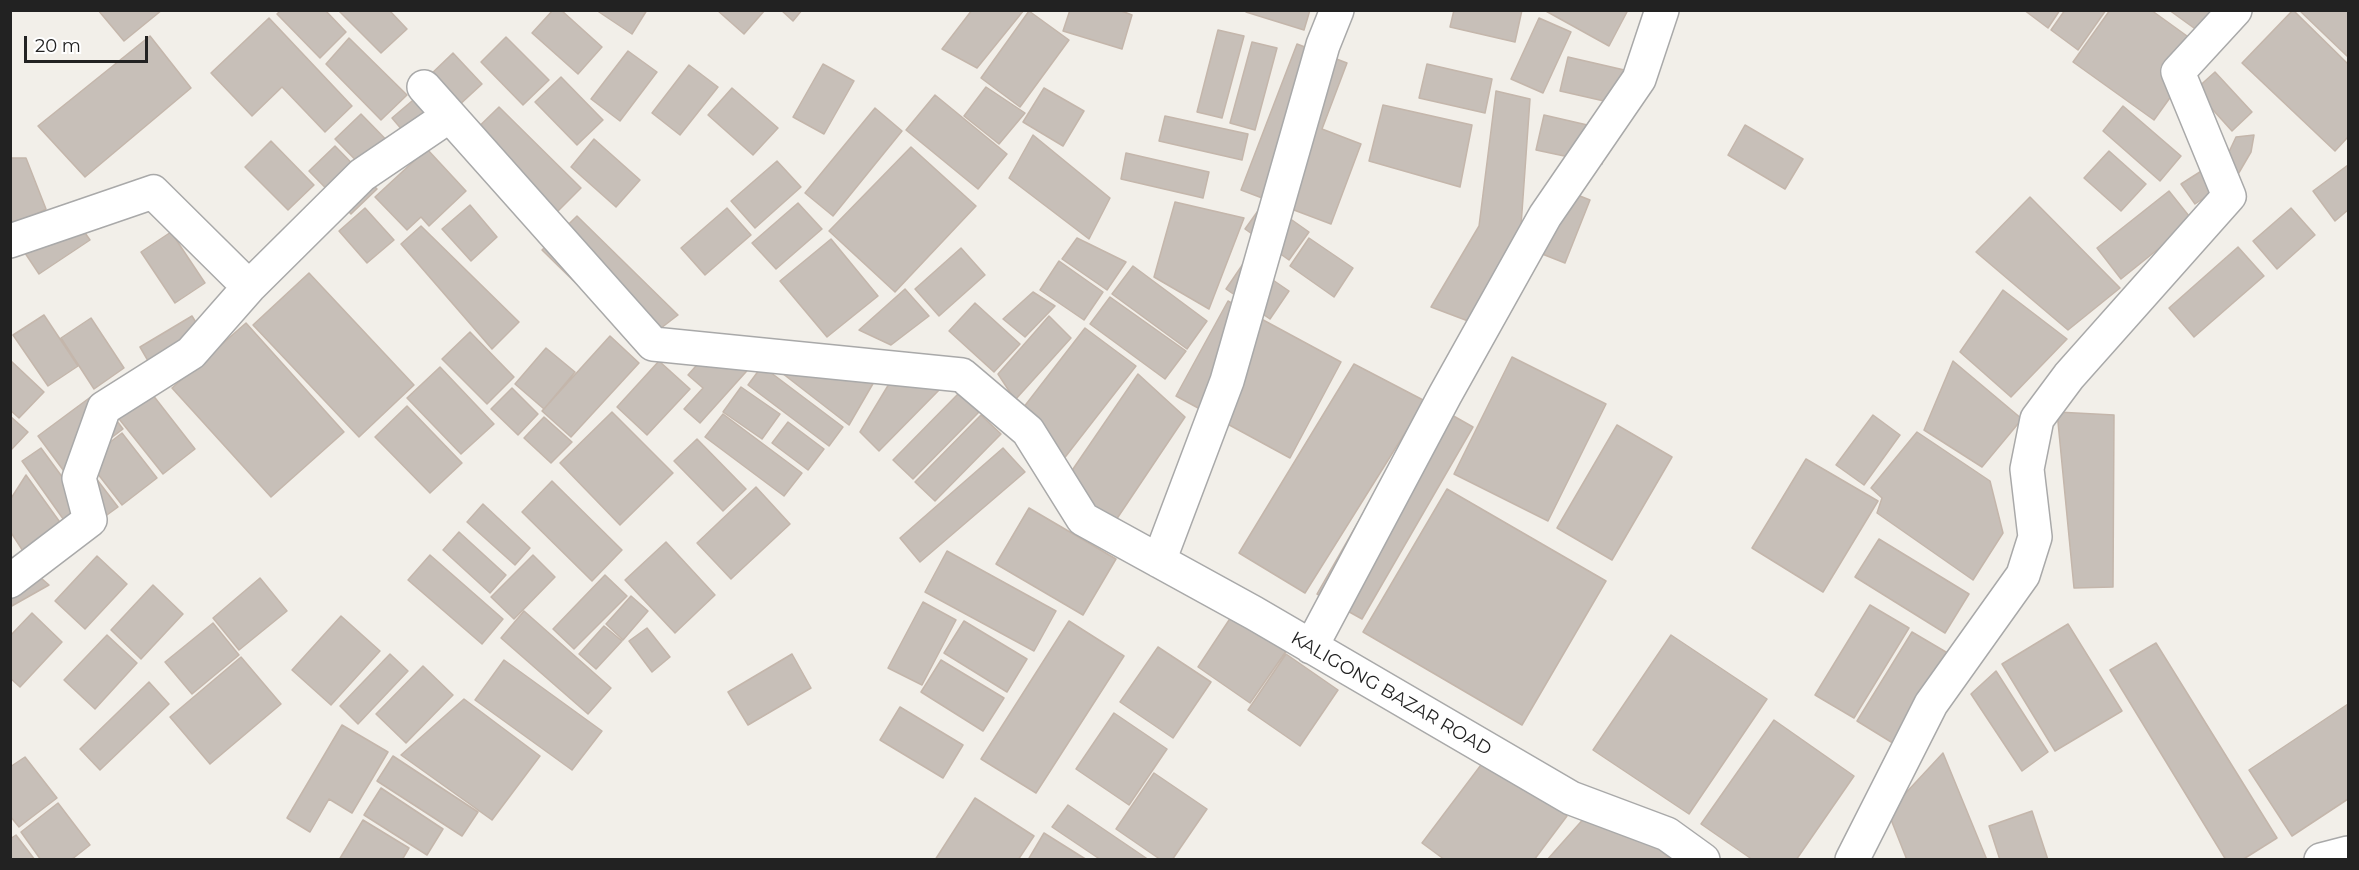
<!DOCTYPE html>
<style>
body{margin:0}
#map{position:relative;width:2359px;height:870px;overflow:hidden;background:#f2efe9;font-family:Montserrat,sans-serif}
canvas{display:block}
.frame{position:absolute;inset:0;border:12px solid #222;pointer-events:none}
.scale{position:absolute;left:24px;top:36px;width:124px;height:27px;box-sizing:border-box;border:3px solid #222;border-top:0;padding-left:8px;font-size:18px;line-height:21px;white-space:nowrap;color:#222;-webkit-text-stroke:4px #fff;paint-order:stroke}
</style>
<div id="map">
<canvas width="2359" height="870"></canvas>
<div class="frame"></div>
<div class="scale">20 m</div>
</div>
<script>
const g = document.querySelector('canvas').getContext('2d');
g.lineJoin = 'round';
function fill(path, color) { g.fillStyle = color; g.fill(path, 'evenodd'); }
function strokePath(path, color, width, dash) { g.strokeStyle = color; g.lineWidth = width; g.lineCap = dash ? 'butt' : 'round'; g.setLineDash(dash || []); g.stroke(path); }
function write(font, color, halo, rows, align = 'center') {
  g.font = font + ' Montserrat,sans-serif'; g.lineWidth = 6; g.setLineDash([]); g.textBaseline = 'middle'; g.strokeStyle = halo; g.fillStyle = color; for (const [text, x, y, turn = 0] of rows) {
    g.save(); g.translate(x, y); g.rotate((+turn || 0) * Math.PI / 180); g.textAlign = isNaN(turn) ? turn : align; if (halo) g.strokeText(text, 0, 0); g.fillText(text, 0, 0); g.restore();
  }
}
const building = new Path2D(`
 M98,10H162L124,41Z
 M281,10H325L346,32L320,58L277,14Z
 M338,10H389L407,29L381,53Z
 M553,10H561L602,47L578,74L532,33Z
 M596,10H647L632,34Z
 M717,10H765L744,34Z
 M781,10H802L793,21Z
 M972,10H1024L977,68L942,49Z
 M1070,10H1119L1132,15L1122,49L1063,31Z
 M1247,10H1310L1304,30L1246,12Z
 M1454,10H1522L1515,42L1450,27Z
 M1544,10H1628L1609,46Z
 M2024,10H2060L2048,28Z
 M2065,10H2106L2078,50L2051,30Z
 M2110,10H2151L2205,49L2154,120L2073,62Z
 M2169,10H2234L2212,41Z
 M2293,10L2348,64V137L2335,151L2242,63Z
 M2299,10H2348V57Z
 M1029,11L1069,40L1020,107L981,78Z
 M269,18L352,106L325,132L282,87L252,116L211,73Z
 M1539,18L1571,32L1543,93L1511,79Z
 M1218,30L1244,36L1222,118L1197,112Z
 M150,36L191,88L85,177L38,126Z
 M506,37L549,80L523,105L481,62Z
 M349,38L407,95L381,120L326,64Z
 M1252,42L1277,48L1255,130L1230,123Z
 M1297,44L1347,63L1322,129L1361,144L1331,224L1241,190Z
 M628,51L657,72L620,121L591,99Z
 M453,53L482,84L456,108L427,78Z
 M1568,57L1633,72L1626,106L1560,91Z
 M823,64L854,81L824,134L793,117Z
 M1427,64L1492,79L1485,113L1419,98Z
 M689,65L718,87L680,135L652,113Z
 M2215,72L2252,112L2232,131L2195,90Z
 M561,77L603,120L577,145L535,102Z
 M986,87L1025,113L999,144L964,116Z
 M732,88L778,128L753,155L708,115Z
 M1044,88L1084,111L1063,146L1023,122Z
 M1496,91L1530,99L1520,240L1476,324L1431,307L1479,226Z
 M419,95L447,127L420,151L392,118Z
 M935,95L1007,154L978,189L906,130Z
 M1383,105L1472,125L1460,187L1369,161Z
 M2123,106L2181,156L2160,181L2103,131Z
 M499,107L581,188L546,223L464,141Z
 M875,108L902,131L833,216L805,193Z
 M361,114L404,158L378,183L335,139Z
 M1544,115L1609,130L1602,164L1536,150Z
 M1165,116L1248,134L1242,160L1159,141Z
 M1745,125L1803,159L1785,189L1728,155Z
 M1033,135L1110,198L1089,239L1009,178Z
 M2254,135L2251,152L2237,176L2195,204L2181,184L2228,154L2236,137Z
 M594,139L640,180L616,207L571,167Z
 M271,141L314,185L288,210L245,167Z
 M335,146L377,189L351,214L309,171Z
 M911,147L976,206L895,292L829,231Z
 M427,149L466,191L429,226L421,217L407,230L375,197Z
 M2109,151L2146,184L2121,211L2084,178Z
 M1126,153L1209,172L1203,198L1121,179Z
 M10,158H26L46,209L10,228Z
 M777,161L801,187L755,228L731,201Z
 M2348,165V210L2335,221L2313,191Z
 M1557,187L1590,200L1565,263L1532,250Z
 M2169,191L2193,221L2121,279L2097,248Z
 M2030,197L2120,288L2068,330L1976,252Z
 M1265,201L1309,232L1289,260L1245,229Z
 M1175,202L1244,218L1209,309L1154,277Z
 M798,203L822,229L776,269L752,243Z
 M470,205L497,237L471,261L442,229Z
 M365,208L394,240L367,263L339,231Z
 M727,208L751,235L705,275L681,248Z
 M2291,208L2315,235L2277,269L2253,241Z
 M69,210L90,240L39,274L19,244Z
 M577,216L678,315L639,345L542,250Z
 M421,226L519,322L492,349L401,244Z
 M171,232L205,283L175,303L141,252Z
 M1077,238L1126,262L1107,290L1062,259Z
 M1309,238L1353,268L1334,297L1290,266Z
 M831,239L878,296L827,337L780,281Z
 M2238,247L2264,276L2194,337L2169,308Z
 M961,248L985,275L939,316L915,289Z
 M1059,261L1103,292L1084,320L1040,290Z
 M1245,261L1289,291L1270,319L1226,289Z
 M1133,266L1207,321L1187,349L1112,294Z
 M309,273L414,385L359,437L253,325Z
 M905,289L929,316L891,345L859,330Z
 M2003,290L2067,339L2011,397L1960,352Z
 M1033,292L1055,306L1025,337L1003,319Z
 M1110,297L1186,351L1165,379L1090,324Z
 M1228,301L1341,362L1290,458L1176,396Z
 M975,303L1020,344L994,372L949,331Z
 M44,315L78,366L48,386L13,335Z
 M192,316L211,347L158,378L140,347Z
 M1049,316L1071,338L1015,400L998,374Z
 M91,318L124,368L94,389L61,338Z
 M246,323L344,432L271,497L172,388Z
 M1085,328L1136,366L1059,465L1020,412Z
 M470,332L514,377L487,404L442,359Z
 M610,336L639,363L571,437L542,411Z
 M717,342L763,353L700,423L684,409L703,388L688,375Z
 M546,348L575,372L544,409L515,384Z
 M889,356L849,425L769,363Z
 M1512,357L1606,404L1548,521L1454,474Z
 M10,360L44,392L19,418L10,410Z
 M659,361L690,389L647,435L617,407Z
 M1953,361L2022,419L1982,467L1924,430Z
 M901,364L945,384L879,451L860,432Z
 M1354,364L1425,401L1305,593L1239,553Z
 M762,366L843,427L829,446L748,385Z
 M440,367L494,424L461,454L407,398Z
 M1138,374L1185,417L1112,526L1060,488Z
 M138,376L195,449L163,474L104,400Z
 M741,387L780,414L762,439L723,412Z
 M512,388L538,414L518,435L491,409Z
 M96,393L123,429L82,460L118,507L100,520L38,436Z
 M959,393L979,412L913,479L893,460Z
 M1427,401L1473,427L1362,619L1317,594Z
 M407,406L462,463L430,493L375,437Z
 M612,412L673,473L620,525L560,463Z
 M2057,412L2114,415L2113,587L2074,588Z
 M723,414L802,473L784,496L705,437Z
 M981,415L1001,434L935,501L915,482Z
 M1873,415L1900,435L1864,485L1836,465Z
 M10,416L28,432L10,451Z
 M544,417L572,442L551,463L524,438Z
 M788,422L824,449L808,470L772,443Z
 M1617,425L1672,457L1612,560L1557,528Z
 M1917,432L1990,481L2003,533L1973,580L1877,513L1882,498L1871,488Z
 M122,433L157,478L122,505L87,460Z
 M697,439L746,489L723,511L674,461Z
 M41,448L85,508L66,523L22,461Z
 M1003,448L1025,472L920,562L900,538Z
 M1806,459L1878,501L1823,592L1752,548Z
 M26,475L72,539L32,565L10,531V500Z
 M552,481L622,550L592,581L522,512Z
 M756,487L790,524L731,579L697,543Z
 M1447,489L1606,581L1522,725L1363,632Z
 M483,504L530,548L515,565L467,522Z
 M1029,508L1116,559L1083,615L996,564Z
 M459,532L506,575L490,593L443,550Z
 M1879,539L1969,594L1945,633L1855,577Z
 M666,542L715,595L675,633L625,580Z
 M947,551L1056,611L1034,651L925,592Z
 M430,555L503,619L482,644L408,580Z
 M533,555L555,577L514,619L491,597Z
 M97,556L127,584L85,629L55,601Z
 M25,564L49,585L10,607V573Z
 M605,575L627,596L574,649L553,629Z
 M260,578L287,611L239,650L213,618Z
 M153,585L183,614L141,659L111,630Z
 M631,596L648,611L623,640L606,624Z
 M923,602L956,620L922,685L888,668Z
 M1870,605L1909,628L1854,718L1815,695Z
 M524,611L611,688L588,714L501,638Z
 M1235,611L1289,647L1250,703L1198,667Z
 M32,613L62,642L20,687L10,678V636Z
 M341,616L380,651L331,705L292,670Z
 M964,621L1027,659L1007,692L944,653Z
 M1069,621L1124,656L1036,793L981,759Z
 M213,623L239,655L192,694L165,662Z
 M2068,624L2122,711L2055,751L2002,664Z
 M604,626L622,641L596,669L579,654Z
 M647,628L670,657L652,672L629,641Z
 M1912,632L1951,655L1896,745L1857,721Z
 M107,635L137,663L95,709L64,680Z
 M1671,635L1767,699L1689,814L1593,750Z
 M2156,643L2277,838L2242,860H2226L2110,670Z
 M1158,647L1211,682L1173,738L1120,702Z
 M390,654L408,671L358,724L340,706Z
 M792,654L811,688L748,725L728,692Z
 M1286,654L1338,690L1300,746L1248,710Z
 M241,657L281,704L210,764L170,717Z
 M504,660L602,731L572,770L475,700Z
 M941,660L1004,698L983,731L921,692Z
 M423,666L453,695L406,743L376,714Z
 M1996,671L2048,752L2022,771L1971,694Z
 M149,682L169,704L100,770L80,749Z
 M464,699L540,756L492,820L401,755Z
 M2348,704V799L2292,836L2249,770Z
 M900,707L963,745L943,778L880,740Z
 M1114,713L1167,749L1129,805L1076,769Z
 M1774,720L1854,776L1796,860H1753L1701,824Z
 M342,725L388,752L352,813L329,799L310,832L287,818Z
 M1943,753L1987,860H1907L1888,812Z
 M393,756L478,812L462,836L377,781Z
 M25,757L57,798L19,827L10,816V767Z
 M1487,757L1567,816L1534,860H1445L1422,843Z
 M1154,773L1207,809L1172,860H1161L1116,829Z
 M381,788L443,829L427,855L364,815Z
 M975,798L1034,836L1018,860H935Z
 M1602,798L1671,860H1547Z
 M58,803L90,845L71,860H41L21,832Z
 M1068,805L1149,860H1101L1052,827Z
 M2032,811L2048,860H2000L1989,826Z
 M363,820L409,848L402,860H339Z
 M1044,833L1087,860H1028Z
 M16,835L35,860H10V839Z`);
fill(building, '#c7bfb8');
strokePath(building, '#c4b6ab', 1.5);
const minor = new Path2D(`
 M424,87L653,344L962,375L1028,431L1083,519L1254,613L1571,798L1667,834L1703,860
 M10,241L153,192L249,287
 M1159,561L1227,381L1323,45L1337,10
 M10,581L90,520L79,478L104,408L191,353L249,287L362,175L449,116
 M1311,647L1445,395L1545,216L1639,79L1662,10
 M1852,860L1931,704L2023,575L2035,537L2027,469L2037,419L2069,376L2229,196L2178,72L2235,10
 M2321,860L2348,853`);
strokePath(minor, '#a9a9a9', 36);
strokePath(minor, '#fff', 33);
write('18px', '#222', '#fff', [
 ["KALIGONG BAZAR ROAD",1391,694,30]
]);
</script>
